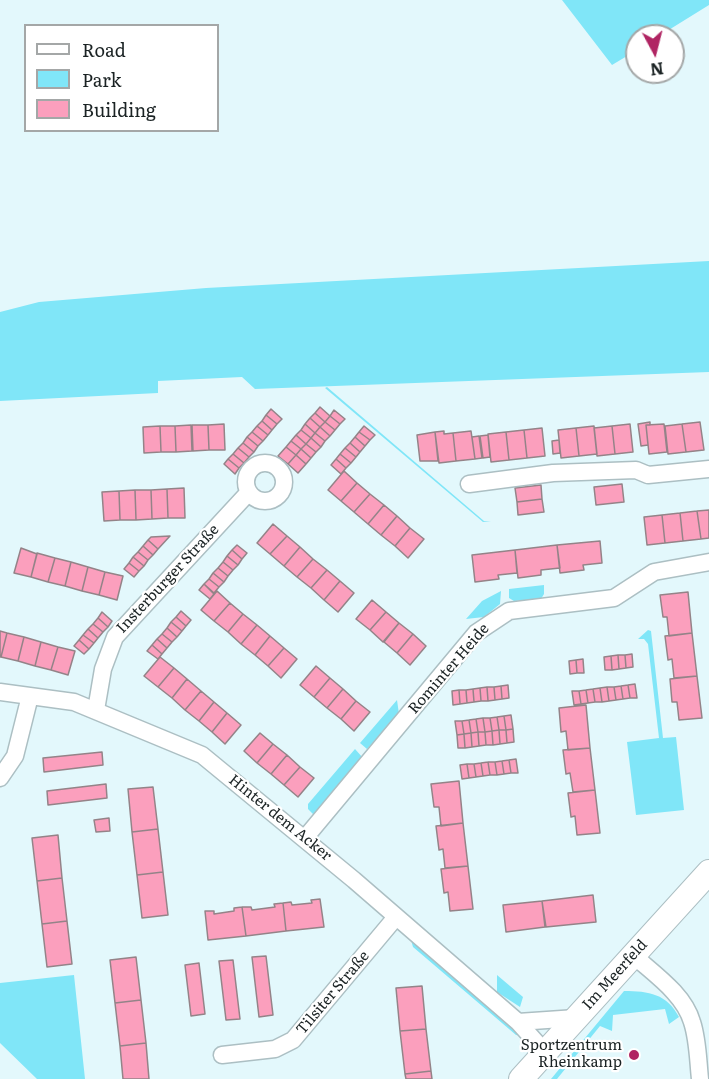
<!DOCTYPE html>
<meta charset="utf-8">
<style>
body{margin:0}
#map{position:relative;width:709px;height:1079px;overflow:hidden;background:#e3f8fc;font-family:Literata,serif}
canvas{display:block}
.legend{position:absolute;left:24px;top:24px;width:195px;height:108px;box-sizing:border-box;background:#fff;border:2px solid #a4a7a7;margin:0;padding:8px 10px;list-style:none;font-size:18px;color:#1b2324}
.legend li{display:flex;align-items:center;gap:12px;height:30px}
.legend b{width:30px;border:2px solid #a4a7a7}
.north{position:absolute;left:625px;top:24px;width:60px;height:60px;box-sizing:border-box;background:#fff;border:2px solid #a4a7a7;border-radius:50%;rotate:173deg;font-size:16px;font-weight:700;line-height:24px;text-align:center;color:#1b2324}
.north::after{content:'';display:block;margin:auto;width:21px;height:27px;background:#b02563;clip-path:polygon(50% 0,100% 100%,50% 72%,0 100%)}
</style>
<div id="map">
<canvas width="709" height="1079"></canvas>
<ul class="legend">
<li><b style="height:8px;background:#fff"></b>Road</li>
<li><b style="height:16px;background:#80e6f8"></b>Park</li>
<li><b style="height:16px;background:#fb9fbd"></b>Building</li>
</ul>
<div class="north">N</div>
</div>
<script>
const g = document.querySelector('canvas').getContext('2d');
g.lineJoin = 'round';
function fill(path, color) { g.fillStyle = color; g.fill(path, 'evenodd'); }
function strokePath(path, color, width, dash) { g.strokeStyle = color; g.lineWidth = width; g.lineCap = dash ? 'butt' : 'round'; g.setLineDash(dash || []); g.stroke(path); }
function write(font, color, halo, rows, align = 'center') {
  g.font = font + ' Literata,serif'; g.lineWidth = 4.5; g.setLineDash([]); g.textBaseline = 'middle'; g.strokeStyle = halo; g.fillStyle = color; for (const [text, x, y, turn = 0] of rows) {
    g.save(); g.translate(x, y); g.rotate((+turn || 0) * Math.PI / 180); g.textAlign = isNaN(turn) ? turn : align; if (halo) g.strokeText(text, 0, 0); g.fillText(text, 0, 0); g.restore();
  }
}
fill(new Path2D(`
 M562,0H709V5L659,36H637V50L612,65Z
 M709,261V372L255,389L242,377L158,381V393L0,401V312L39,302L206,288Z
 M327,387L484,521H491L483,522L325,388Z
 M544,585V594L541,599L514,601L509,598V589Z
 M501,591L500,604L484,617L466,619L482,601Z
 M648,630L651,631L663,738L676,737L684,810L636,815L627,742L659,738L648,644L644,639H638Z
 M397,700L399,714L367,749L360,743Z
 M355,749L363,758L314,815L308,809V804Z
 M411,940L522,1036L516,1035L413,947Z
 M74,975L85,1079H37L0,1043V983Z
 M497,975L523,997L520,1007L497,992Z
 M624,991C649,991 667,994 679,1017L669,1024L665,1009L613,1015L612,1031L600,1026L557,1079H551Z`), '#80e6f8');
const building = new Path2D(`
 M320,407L330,416L325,422L315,413Z
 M271,409L282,419L277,424L266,415Z
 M334,410L345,419L340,424L330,416Z
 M315,413L325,422L320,427L310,418Z
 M266,415L277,424L272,430L262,421Z
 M330,416L340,424L335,430L325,422Z
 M310,418L320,427L315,433L305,424Z
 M262,421L272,430L268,435L257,426Z
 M325,422L335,430L330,436L320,427Z
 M650,422V425H646L648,445L641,446L638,424Z
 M700,422L704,450L686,452L682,424Z
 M224,424L225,450H209L208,425Z
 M305,424L315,433L311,438L301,430Z
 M630,424L633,452L615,454L612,426Z
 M664,424L667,452L649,454L646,425Z
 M682,424L686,452L668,454L665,426Z
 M191,425L192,451L176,452L175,426Z
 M192,425H208L209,450L193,451Z
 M160,426L161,452L144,453L143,427Z
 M160,426H175L176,452H161Z
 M257,426L268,435L263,441L252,432Z
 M364,426L375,435L370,440L359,432Z
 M594,426L597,454L579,456L576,428Z
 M612,426L615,454L597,456L594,428Z
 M320,427L330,436L325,441L315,433Z
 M542,428L545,456L527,458L524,430Z
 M576,428L579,456L561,458L558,430Z
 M301,430L311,438L306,444L296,435Z
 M524,430L527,458L509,460L506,432Z
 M444,431V434L453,433L456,461L439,463L435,432Z
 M471,431L475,459L456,461L453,433Z
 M252,432L263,441L258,446L247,437Z
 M359,432L370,440L365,446L355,437Z
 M435,432L438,461H420L417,435Z
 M506,432L509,460L491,462L488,434Z
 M315,433L325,441L321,447L311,438Z
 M296,435L306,444L301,449L291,441Z
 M488,435L490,457L483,458L480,436Z
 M479,436L482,458L475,459L472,437Z
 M247,437L258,446L254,452L243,443Z
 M355,437L365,446L360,452L350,443Z
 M311,438L321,447L316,452L306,444Z
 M559,440L560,453L553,454L552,441Z
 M291,441L301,449L296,455L286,447Z
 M243,443L254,452L249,457L238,448Z
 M350,443L360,452L356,457L345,448Z
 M306,444L316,452L311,458L301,449Z
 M286,447L296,455L288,464L278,456Z
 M238,448L249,457L244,463L233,454Z
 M345,448L356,457L351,463L340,454Z
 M301,449L311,458L306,464L296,455Z
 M233,454L244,463L239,468L228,459Z
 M340,454L351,463L346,468L336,459Z
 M296,455L306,464L298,473L288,464Z
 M228,459L239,468L235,474L224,464Z
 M336,459L346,468L341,474L331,465Z
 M344,471L357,483L341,501L328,490Z
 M357,483L370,494L354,512L341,501Z
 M622,484L624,502L596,505L594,487Z
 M541,485L542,499L517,502L515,488Z
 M184,488L185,518H168L167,489Z
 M167,489L168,518L152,519L151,490Z
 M135,490H151L152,519L136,520Z
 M135,490L136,520H120L119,491Z
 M119,491L120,520L104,521L102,492Z
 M370,494L384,505L368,524L354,512Z
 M542,499L544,512L518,515L517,502Z
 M384,505L397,516L381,535L368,524Z
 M709,510V538L701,539L697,511Z
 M697,511L701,539L683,541L680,513Z
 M680,513L683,541L665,543L662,515Z
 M662,515L665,543L647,545L644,517Z
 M397,516L410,528L395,546L381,535Z
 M273,524L287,536L270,554L257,543Z
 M410,528L424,539L408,558L395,546Z
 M170,536L158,549L148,540L151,537Z
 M287,536L300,547L284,566L270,554Z
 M148,540L158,549L153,555L143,546Z
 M600,541L602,563L583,565L584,570L560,573L557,545Z
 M237,545L247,553L242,559L232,550Z
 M557,545L560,568L541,570V575L518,578L515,550Z
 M143,546L153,555L148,560L138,552Z
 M300,547L313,559L297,577L284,566Z
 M21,548L37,554L31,577L14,573Z
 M232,550L242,559L238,565L227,556Z
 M515,550L517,573L498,575L499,579L475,582L472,555Z
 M138,552L148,560L144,566L133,557Z
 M37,553L55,558L48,582L31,577Z
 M227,556L238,565L233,570L223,562Z
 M133,557L144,566L139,571L129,563Z
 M55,558L71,562L65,586L48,582Z
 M313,559L327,570L311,588L297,577Z
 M71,562L88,567L82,591L65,586Z
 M223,562L233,570L228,576L218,568Z
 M129,563L139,571L134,577L124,569Z
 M88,567L105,572L99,595L82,591Z
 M218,568L228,576L224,582L213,573Z
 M327,570L340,581L324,600L311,588Z
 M105,572L123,576L117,600L99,595Z
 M213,573L224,582L219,587L209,579Z
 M209,579L219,587L214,593L204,584Z
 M340,581L354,593L338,612L324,600Z
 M204,584L214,594L210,599L199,590Z
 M217,591L230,603L214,621L201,610Z
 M688,592L692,633L669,636L667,617H663L660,595Z
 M372,600L386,612L370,630L356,619Z
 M230,603L243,614L228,632L214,621Z
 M181,611L191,620L186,626L176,617Z
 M102,612L112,621L108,627L98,618Z
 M386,612L399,623L383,642L370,630Z
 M243,614L257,625L241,644L228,632Z
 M176,617L186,626L182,631L171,622Z
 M98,618L108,627L103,632L93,624Z
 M171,622L182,631L177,637L167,628Z
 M399,623L413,634L397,653L384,642Z
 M93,624L103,632L98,638L88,629Z
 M257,625L270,636L255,655L241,644Z
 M167,628L177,637L172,642L162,634Z
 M88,629L98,638L94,643L83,635Z
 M0,631L7,633L1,657H0Z
 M7,633L24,637L18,661L1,657Z
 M692,633L697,676L674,678L672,659L668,660L665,636Z
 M162,634L172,642L167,648L157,639Z
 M413,634L426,646L410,665L397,653Z
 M83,635L94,643L89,649L79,640Z
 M270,636L284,648L268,666L255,655Z
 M24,637L41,642L35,666L18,661Z
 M157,639L167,648L162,654L152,645Z
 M79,640L89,649L84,654L74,646Z
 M41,642L58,647L51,670L35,666Z
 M152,645L162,654L158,659L147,651Z
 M58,647L75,651L68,675L51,670Z
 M284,648L297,659L281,678L268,666Z
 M632,654L633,667L626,668L625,655Z
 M618,655L619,669L612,670L611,656Z
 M618,655H625L626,668L619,669Z
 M611,656L612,670H605L604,657Z
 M160,657L174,668L158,687L144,676Z
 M583,659L584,673H577L576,660Z
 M576,660L577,673L570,674L569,661Z
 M316,666L330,678L314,697L300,685Z
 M174,668L187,679L172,698L158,687Z
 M697,676L702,718L679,720L677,702H672L670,679Z
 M330,678L343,689L327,708L314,697Z
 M187,679L201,691L185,710L172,698Z
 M635,684L637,698H630L628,685Z
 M508,685L509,698L502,699L501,686Z
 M628,685L630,698L623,699L621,686Z
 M501,686L502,699L495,700L494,687Z
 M621,686L623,699L616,700L614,687Z
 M487,687H494L495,700L488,701Z
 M487,687L488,701H481L480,688Z
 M607,687L609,701L602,702L600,688Z
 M607,687H614L616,700L609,701Z
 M480,688L481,701L474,702L473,689Z
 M600,688L602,702H595L593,689Z
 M343,689L356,701L341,719L327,708Z
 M473,689L474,702L467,703L466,690Z
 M593,689L595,702L588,703L586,690Z
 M459,690L460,704L453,705L452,691Z
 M459,690H466L467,703L460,704Z
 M586,690L588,703L581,704L579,691Z
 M201,691L214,702L199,721L185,710Z
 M572,691H579L581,704L574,705Z
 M356,701L370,712L354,731L341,719Z
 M214,702L227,713L212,732L199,721Z
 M586,705L590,748L568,750L566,731L561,732L559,708Z
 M227,713L241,725L225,744L212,732Z
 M511,715L513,729L506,730L504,716Z
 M504,716L506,730H499L497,717Z
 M497,717L499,730L492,731L490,718Z
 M483,718L485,732H478L476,719Z
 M483,718H490L492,731L485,732Z
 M476,719L478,732L471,733L469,720Z
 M469,720L471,733L464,734L462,721Z
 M455,721H462L464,734L457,735Z
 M513,729L514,742L507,743L506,730Z
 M499,730H506L507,743L500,744Z
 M499,730L500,744L493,745L492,731Z
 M492,731L493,745H486L485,732Z
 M478,732H485L486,745L479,746Z
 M478,732L479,746L472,747L471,733Z
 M260,733L273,744L257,763L244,751Z
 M471,733L472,747L465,748L464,734Z
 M464,734L465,748H458L457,735Z
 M273,744L287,755L271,774L257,763Z
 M590,748L595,790L573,792L570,773L566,774L563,750Z
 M102,752L103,765L44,772L43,758Z
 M287,755L300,767L284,785L271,774Z
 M516,759L518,773H511L509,760Z
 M509,760L511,773L504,774L502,761Z
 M502,761L504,774L497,775L495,762Z
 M488,762L490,775L483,776L481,763Z
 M488,762H495L497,775H490Z
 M481,763L483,776L476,777L474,764Z
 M467,764L469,778L462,779L460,765Z
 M467,764H474L476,777L469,778Z
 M300,767L314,778L298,797L284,785Z
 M459,781L463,823L441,826L439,807H434L431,784Z
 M106,784L107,798L48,805L47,791Z
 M153,787L158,829L132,832L128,789Z
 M595,790L600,833L577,835L575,816L571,817L568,793Z
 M109,818L110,831L96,832L94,820Z
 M463,823L468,866L445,868L443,849L439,850L436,826Z
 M158,829L163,872L137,875L132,832Z
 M58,835L62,878L37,881L32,838Z
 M468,866L473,909L450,911L448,892L444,893L441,869Z
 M163,872L168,915L142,918L137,875Z
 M62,878L67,921L42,924L37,881Z
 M593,895L596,922L546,927L542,901Z
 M320,899L324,927L286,931L283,903L291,902L292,905L312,903L311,900Z
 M542,901L545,927L506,932L503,905Z
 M283,903L286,931L246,936L242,907H251L252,910L275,907L274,904Z
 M242,907L246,936L208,940L205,911H214V914L234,911V908Z
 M67,921L72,964L47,967L42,924Z
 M266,956L273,1015L259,1017L252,957Z
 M136,957L141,1000L115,1003L110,960Z
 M233,960L240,1019L226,1020L219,961Z
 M199,963L205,1014L191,1016L185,965Z
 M422,986L426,1029L400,1031L396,988Z
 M141,1000L146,1043L120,1046L115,1003Z
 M426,1029L431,1071L405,1074L400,1031Z
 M146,1043L149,1079H123L120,1046Z
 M431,1071L432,1079H406L405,1074Z`);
fill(building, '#fb9fbd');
strokePath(building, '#948388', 1.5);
const street = new Path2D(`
 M246 482a19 19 0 1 1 38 0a19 19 0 1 1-38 0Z
 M469,484L553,473L636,470L648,475L709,469
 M0,692L74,702L202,755L354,880L518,1022L545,1052
 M96,710L103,669L115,637L249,492
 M0,778L15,756L30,696
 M305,838L476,633L509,611L614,598L654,572L709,562
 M633,955C654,974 684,994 692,1022C698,1040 698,1061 700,1079
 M518,1022L576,1018
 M222,1055L275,1049L293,1040L396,917`);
const secondary = new Path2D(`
 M521,1079L709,872`);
strokePath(street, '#acbfc3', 19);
strokePath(secondary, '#acbfc3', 26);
strokePath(street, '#fff', 16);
strokePath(secondary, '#fff', 24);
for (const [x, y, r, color] of [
 [634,1055,6,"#b02563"]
]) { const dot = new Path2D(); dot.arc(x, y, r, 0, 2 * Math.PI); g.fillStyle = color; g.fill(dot); strokePath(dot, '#fff', 2); }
write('15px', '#1b2324', '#fff', [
 ["Insterburger Straße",168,579,-47],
 ["Rominter Heide",449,669,-49],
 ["Hinter dem Acker",280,818,39],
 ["Im Meerfeld",615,975,-48],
 ["Tilsiter Straße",333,993,-50]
]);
write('15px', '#1b2324', '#fff', [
 ["Sportzentrum",622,1046],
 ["Rheinkamp",622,1063]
], 'right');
</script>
